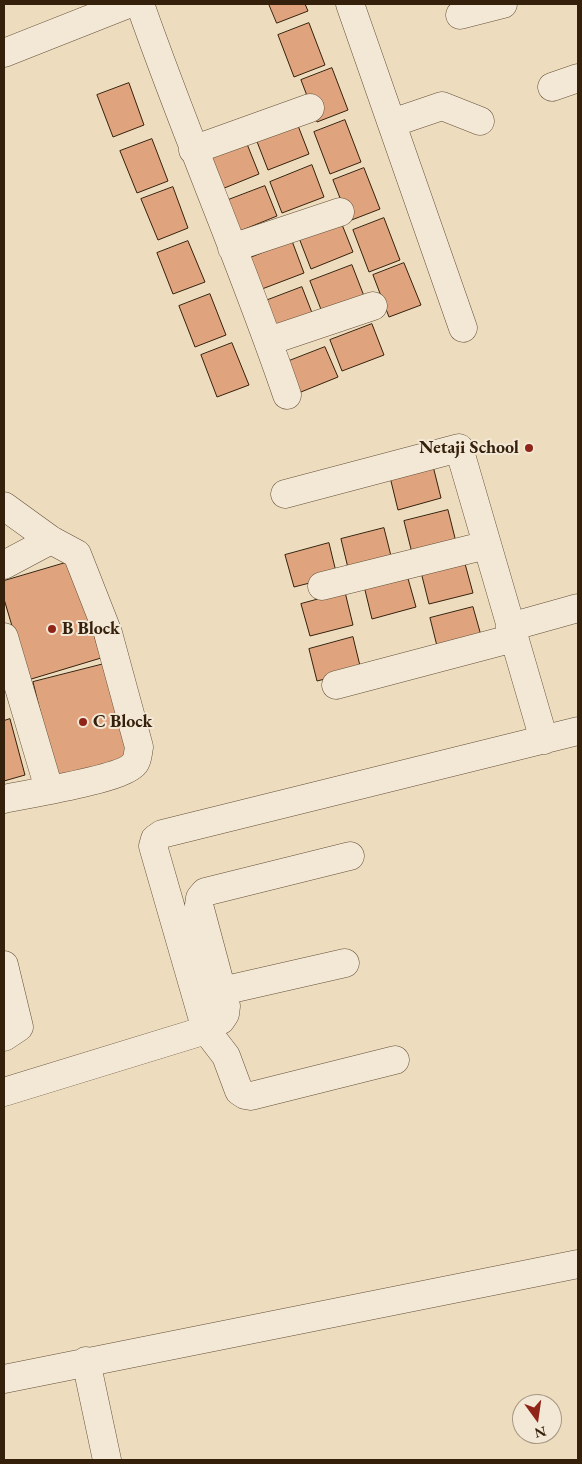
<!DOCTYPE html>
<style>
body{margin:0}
#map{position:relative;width:582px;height:1464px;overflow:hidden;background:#eddcbe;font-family:"EB Garamond",serif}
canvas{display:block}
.frame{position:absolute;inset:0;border:5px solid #35200c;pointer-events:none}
.north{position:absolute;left:512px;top:1394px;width:50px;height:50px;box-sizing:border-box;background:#f3e8d5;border:1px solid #a79885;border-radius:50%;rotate:166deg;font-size:14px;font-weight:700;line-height:20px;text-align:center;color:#35200c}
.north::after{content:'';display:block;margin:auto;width:18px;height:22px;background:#8f2418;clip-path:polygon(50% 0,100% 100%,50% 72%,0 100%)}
</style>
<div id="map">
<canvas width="582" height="1464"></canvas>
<div class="frame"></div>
<div class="north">N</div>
</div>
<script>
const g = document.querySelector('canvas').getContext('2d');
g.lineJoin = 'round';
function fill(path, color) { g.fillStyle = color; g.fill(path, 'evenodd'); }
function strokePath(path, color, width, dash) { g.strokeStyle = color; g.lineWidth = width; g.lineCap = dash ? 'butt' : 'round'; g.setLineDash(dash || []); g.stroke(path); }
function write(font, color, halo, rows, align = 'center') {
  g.font = font + ' "EB Garamond",serif'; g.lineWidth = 4; g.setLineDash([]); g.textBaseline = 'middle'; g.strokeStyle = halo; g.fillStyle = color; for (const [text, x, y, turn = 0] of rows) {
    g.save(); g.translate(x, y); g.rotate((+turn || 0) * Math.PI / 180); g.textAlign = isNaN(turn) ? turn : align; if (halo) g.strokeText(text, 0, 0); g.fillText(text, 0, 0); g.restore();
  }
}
const building = new Path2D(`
 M269,4H305L308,11L277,23Z
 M309,23L325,65L294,77L278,35Z
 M332,68L348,110L317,122L301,80Z
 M129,83L144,125L113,137L97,95Z
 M345,120L361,162L330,174L314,132Z
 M297,123L309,154L268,170L256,139Z
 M152,139L168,181L137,193L120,151Z
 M247,144L259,174L217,191L205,160Z
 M312,165L324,197L282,213L270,182Z
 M364,168L380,209L349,221L333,180Z
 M265,186L277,216L235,233L223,202Z
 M173,187L188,228L158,240L141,199Z
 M384,218L400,260L369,272L353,230Z
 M341,222L353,252L311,269L299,238Z
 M188,241L205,282L173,294L157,253Z
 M292,241L304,273L262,289L250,258Z
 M404,263L421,305L389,317L373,275Z
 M352,265L364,296L322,312L310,281Z
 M302,287L314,318L272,334L260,303Z
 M210,294L226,335L195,347L179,306Z
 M372,324L384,355L342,371L330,340Z
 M232,343L249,385L217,397L201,355Z
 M325,347L338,377L296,394L284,363Z
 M433,466L441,498L398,510L390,477Z
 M448,510L456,542L412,553L404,521Z
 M384,528L392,560L349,572L341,539Z
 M329,543L337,576L294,587L285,555Z
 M464,560L473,593L429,604L421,572Z
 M72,561L101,658L28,680L4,599V581Z
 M407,575L416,607L372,619L364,586Z
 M345,592L353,625L310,636L301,604Z
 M473,607L482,639L438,650L430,618Z
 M353,637L361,670L317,681L309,649Z
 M108,663L133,761L57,780L33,682Z
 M10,719L25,775L4,781V721Z`);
fill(building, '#dfa47e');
strokePath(building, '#35200c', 1);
const minor = new Path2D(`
 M140,4C186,136 242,263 287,395
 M350,4L463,328
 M460,15L503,4
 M4,53L128,4
 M552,87L578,78
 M392,123L442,106L480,121
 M193,150L310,108
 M232,248L340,212
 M269,341L373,306
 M285,494L459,448L544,740
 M4,506L51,540L77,554L108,633L139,747C138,752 138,759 135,763C124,779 27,794 4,799
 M4,565L51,540
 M322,586L487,545
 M510,627L578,608
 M4,637L49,789
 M336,685L514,638
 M4,965L19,1027L4,1037
 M222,991L345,963
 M204,1024L221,1020L225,1014L226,1006L199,905L200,898L205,892L350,856
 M206,1030L226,1056L239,1091L245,1095L251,1096L395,1060
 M4,1092L206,1030L153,846L155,839L162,834L578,731
 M86,1361L107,1460
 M4,1379L578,1264`);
strokePath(minor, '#634f38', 29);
strokePath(minor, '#f3e8d5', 28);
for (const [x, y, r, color] of [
 [529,448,5,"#8f2418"],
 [52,629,5,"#8f2418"],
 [83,722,5,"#8f2418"]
]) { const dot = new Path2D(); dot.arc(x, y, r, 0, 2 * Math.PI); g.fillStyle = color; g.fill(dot); strokePath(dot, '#f3e8d5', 2); }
write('bold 18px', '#35200c', '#f3e8d5', [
 ["Netaji School",519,448,"right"],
 ["B Block",62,629],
 ["C Block",93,722]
], 'left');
</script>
